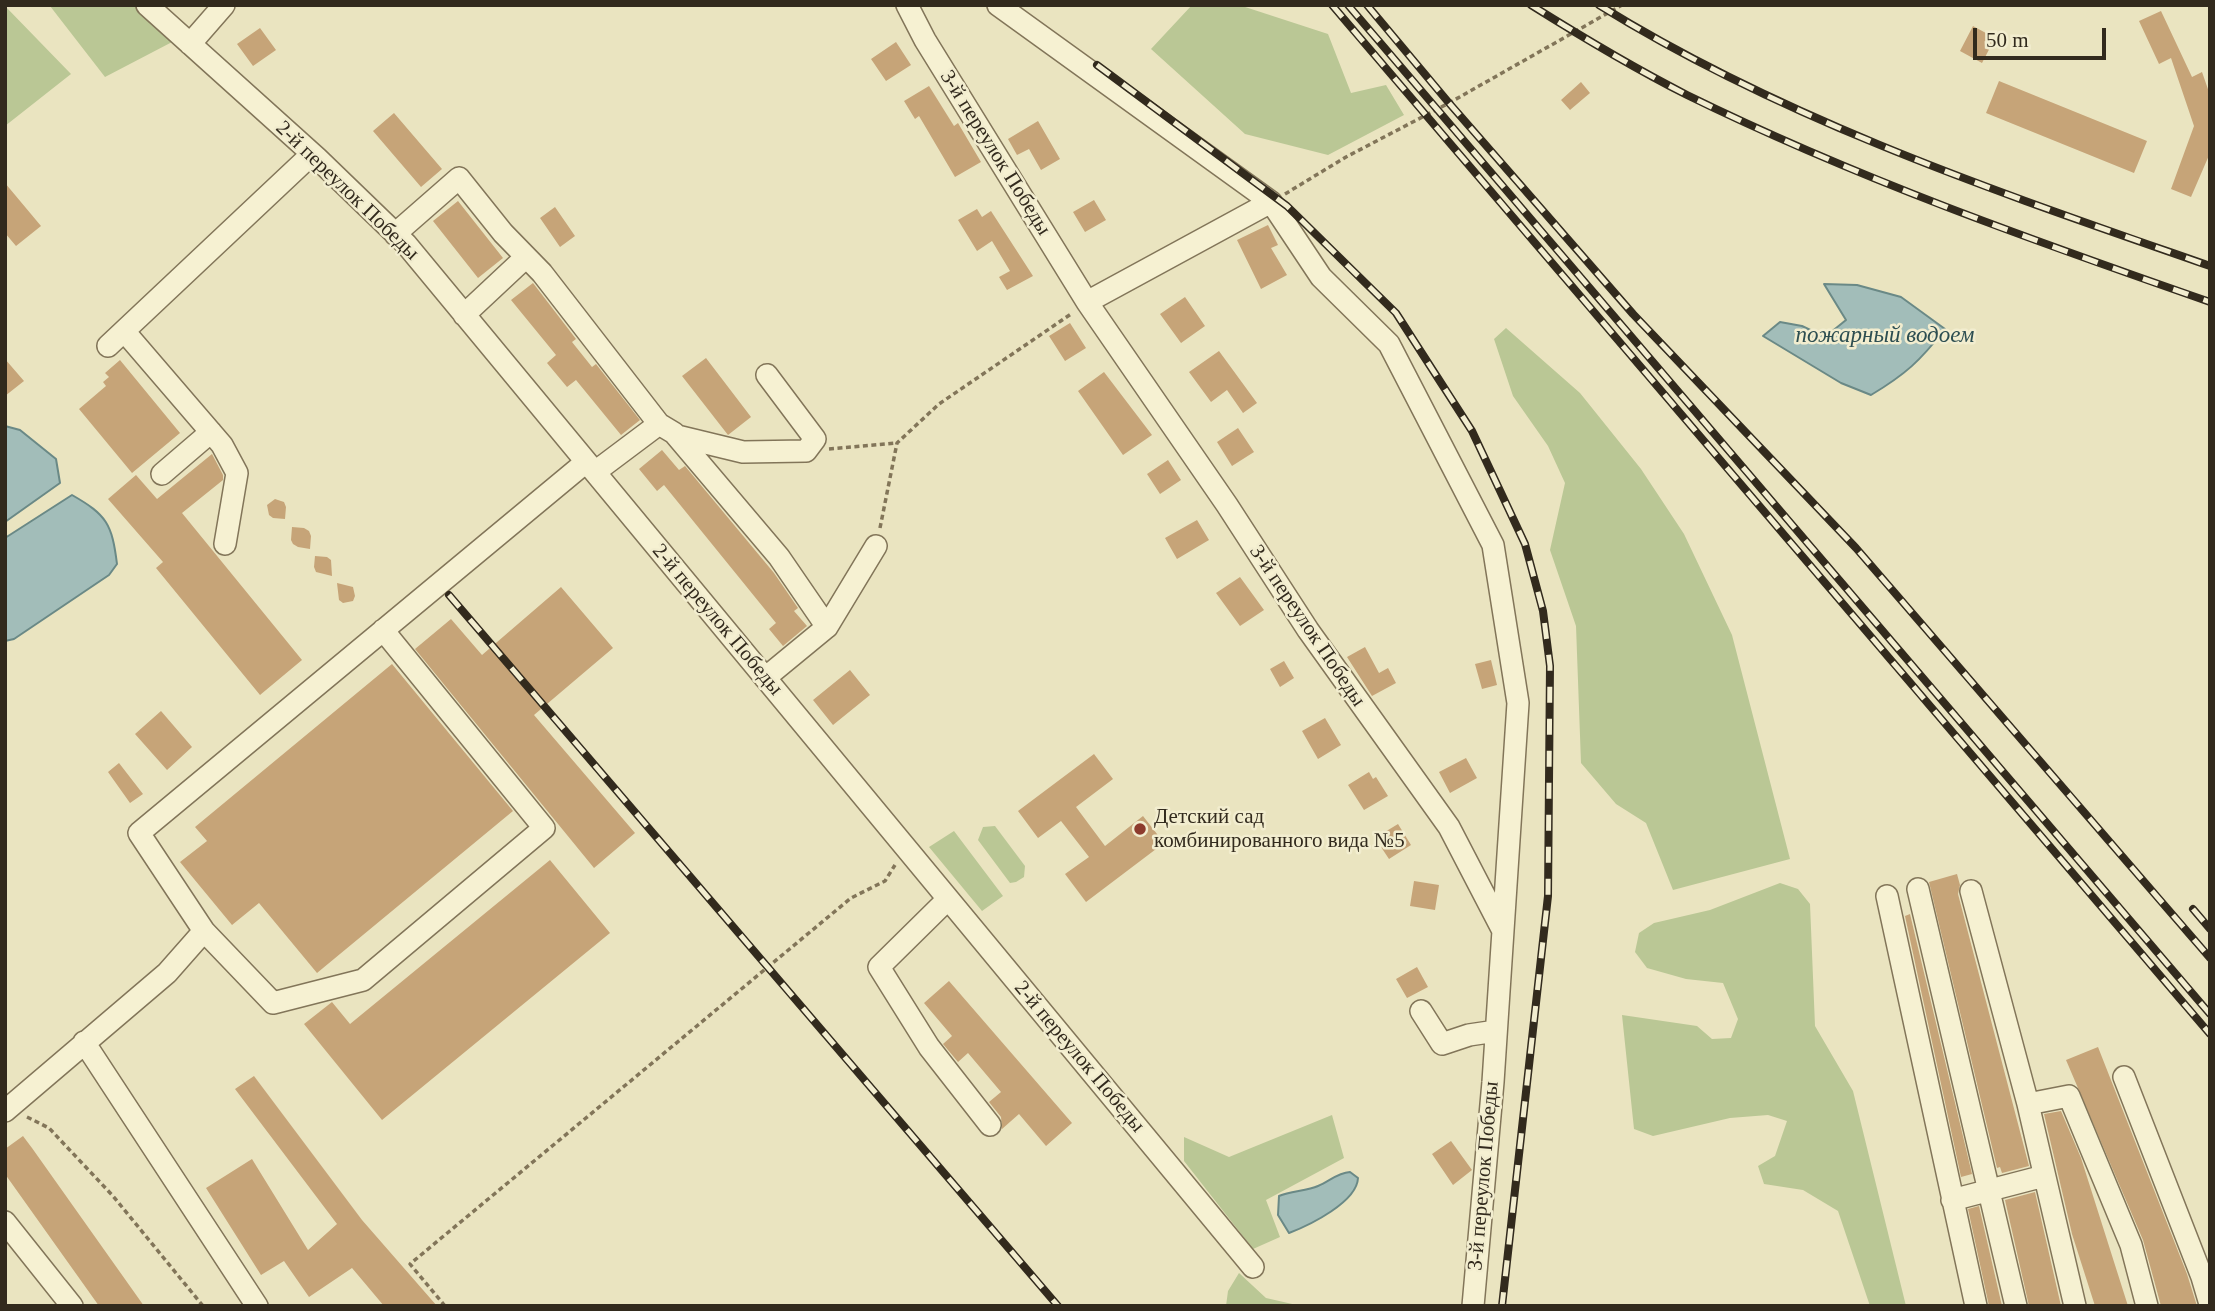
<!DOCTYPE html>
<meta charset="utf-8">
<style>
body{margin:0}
#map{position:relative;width:2215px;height:1311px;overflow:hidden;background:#eae4c0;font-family:"Times New Roman",serif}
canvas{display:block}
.frame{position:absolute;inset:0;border:7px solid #322a1d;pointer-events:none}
.scale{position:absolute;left:1973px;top:28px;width:133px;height:32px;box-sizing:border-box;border:4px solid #322a1d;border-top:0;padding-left:9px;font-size:21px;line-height:24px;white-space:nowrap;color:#322a1d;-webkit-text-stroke:5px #f2edcf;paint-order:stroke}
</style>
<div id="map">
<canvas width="2215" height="1311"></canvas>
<div class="frame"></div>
<div class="scale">50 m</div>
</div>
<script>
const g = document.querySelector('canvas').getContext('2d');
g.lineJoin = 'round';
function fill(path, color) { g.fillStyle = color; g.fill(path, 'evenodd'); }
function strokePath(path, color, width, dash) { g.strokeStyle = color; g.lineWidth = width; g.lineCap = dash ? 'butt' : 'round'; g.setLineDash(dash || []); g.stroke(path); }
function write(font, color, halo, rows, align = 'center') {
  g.font = font + ' "Times New Roman",serif'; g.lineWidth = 5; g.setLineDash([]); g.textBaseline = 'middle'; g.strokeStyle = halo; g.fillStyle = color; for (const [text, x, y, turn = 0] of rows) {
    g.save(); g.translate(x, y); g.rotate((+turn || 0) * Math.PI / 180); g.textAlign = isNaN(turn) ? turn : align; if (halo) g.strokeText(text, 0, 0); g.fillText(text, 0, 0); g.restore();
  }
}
fill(new Path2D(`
 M133,5L174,41L105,77L50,6Z
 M1192,5H1239L1328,34L1351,93L1386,85L1404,115L1328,155L1245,134L1151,49Z
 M5,6L71,74L5,126Z
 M1506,328L1580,393L1641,469L1684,534L1732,635L1790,859L1673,890L1646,823L1616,804L1581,763L1576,626L1550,550L1565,483L1548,446L1513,396L1494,339Z
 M995,826L1025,866L1024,877L1016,882L1010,883L978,840L983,827Z
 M954,831L1003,896L982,911L929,847Z
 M1780,883L1798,889L1810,904L1815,1026L1853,1091L1906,1306H1870L1838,1211L1803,1190L1764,1184L1758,1166L1775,1156L1787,1121L1768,1115L1730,1118L1653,1136L1634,1129L1622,1015L1697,1026L1712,1039L1731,1038L1738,1019L1723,983L1686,979L1647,968L1635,952L1639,933L1654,923L1710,910Z
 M1332,1115L1344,1158L1266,1200L1280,1237L1253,1249L1184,1161V1137L1229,1157Z
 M1239,1273L1266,1298L1301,1306H1226L1228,1291Z`), '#bac795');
const water = new Path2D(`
 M1824,284L1857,285L1901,297L1945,329C1920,361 1906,374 1871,395L1841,383L1763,336L1780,322L1802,326L1825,337L1846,320Z
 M5,426L20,430L56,459L60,483L5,522Z
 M72,495C107,515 112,524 117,564L109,575L14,639L5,641V538Z
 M1350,1172L1358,1178C1357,1202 1310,1225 1289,1233L1278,1215L1279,1196C1291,1191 1307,1191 1318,1186C1330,1181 1337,1173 1350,1172Z`);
fill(water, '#a2bdb9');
strokePath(water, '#6a8986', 2);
fill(new Path2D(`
 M2161,11L2192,77L2202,72L2210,95V153L2191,197L2171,189L2194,126L2171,58L2159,64L2139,21Z
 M1973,26L1995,38L1982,63L1960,51Z
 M260,28L276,50L253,66L237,44Z
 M896,42L911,65L886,81L871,59Z
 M1999,81L2147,141L2134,173L1986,113Z
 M1581,82L1590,93L1570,110L1561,100Z
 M929,86L954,126L958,123L981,162L955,177L919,116L915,119L904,101Z
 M394,113L442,169L421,187L373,131Z
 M1038,121L1060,159L1041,170L1029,149L1017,155L1008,139Z
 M5,183L41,226L16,246L5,233Z
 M1094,200L1106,220L1085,232L1073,212Z
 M458,201L503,258L478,278L433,221Z
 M555,207L575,236L560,247L540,218Z
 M977,209L982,217L991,211L1033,276L1007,290L999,277L1010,271L992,241L977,251L958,220Z
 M1268,225L1278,245L1271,248L1287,275L1261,289L1237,240Z
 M533,283L576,339L572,342L592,367L596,364L640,420L621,435L576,380L567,387L547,363L556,355L511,300Z
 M1185,297L1205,326L1181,343L1160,314Z
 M1070,323L1086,348L1065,361L1049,336Z
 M1219,351L1257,403L1243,413L1227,390L1211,402L1189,372Z
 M706,358L751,417L728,435L682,376Z
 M5,359L24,381L5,396Z
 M120,360L180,433L132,473L79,409L106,386L103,382L109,377L105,373Z
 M1104,372L1152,435L1123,455L1078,391Z
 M1238,428L1254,452L1232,466L1217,442Z
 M662,450L679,470L685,466L774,573L798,608L794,611L807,626L783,646L769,629L776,623L664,485L657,491L639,469Z
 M212,454L223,475V480L182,513L302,660L260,695L156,568L163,562L108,499L136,475L157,499Z
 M1168,460L1181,480L1160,494L1147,474Z
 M275,499L284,502L286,507L285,519L273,518L269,515L267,505Z
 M1197,520L1209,540L1177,559L1165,538Z
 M292,527L304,528L309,531L311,536L310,549L298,547L293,544L291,540Z
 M315,556L327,557L331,560L332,576L316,572L314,567Z
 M1240,577L1264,610L1240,626L1216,593Z
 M337,583L353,587L355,596L353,601L343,603L339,600Z
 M561,587L613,648L534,715L635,833L594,868L415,649L451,619L482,655Z
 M1365,647L1379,673L1388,668L1396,683L1372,696L1347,657Z
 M1491,660L1497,685L1482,689L1475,664Z
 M1284,661L1294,678L1280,687L1270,669Z
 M392,664L513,811L317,973L259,903L232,925L180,862L207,841L195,827Z
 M850,670L870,695L833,725L813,700Z
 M161,711L192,747L167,770L135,734Z
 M1325,718L1341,745L1318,759L1302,731Z
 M1094,754L1113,779L1076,807L1105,846L1143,816L1164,843L1086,902L1065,874L1089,857L1061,821L1038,838L1018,811Z
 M1466,758L1477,778L1450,793L1439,772Z
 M119,763L143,794L130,803L108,772Z
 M1369,772L1373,779L1376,777L1388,796L1364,810L1348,785Z
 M1398,824L1411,845L1389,859L1375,838Z
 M550,860L610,933L382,1120L304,1024L332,1002L350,1024Z
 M1957,874L1960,885L1958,894L2029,1166L2002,1173L2000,1167L1997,1168L1929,882Z
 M1414,881L1439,885L1435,910L1410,906Z
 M1910,914L1972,1174L1961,1177L1905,916Z
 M1417,967L1428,987L1407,998L1396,979Z
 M949,981L1072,1123L1046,1146L1019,1114L1002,1129L1001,1117L989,1102L1001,1092L968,1053L958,1062L943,1044L952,1036L924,1003Z
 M2098,1047L2187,1274L2197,1306H2161L2143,1240L2066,1060Z
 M254,1076L362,1220L437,1306H384L352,1268L309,1297L284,1261L261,1275L206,1188L252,1159L308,1250L337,1224L235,1089Z
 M2061,1111L2081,1158L2128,1306H2095L2072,1234L2044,1114Z
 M23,1136L32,1148L144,1306H99L5,1174V1149Z
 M1451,1141L1472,1170L1453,1185L1432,1154Z
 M2035,1192L2061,1306H2029L2005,1200Z
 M1979,1206L2002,1306H1989L1968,1209Z`), '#c6a478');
const minor = new Path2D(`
 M147,5L317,158L406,244L1253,1267
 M907,5L925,40L1087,302L1227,505L1308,630L1449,827L1502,929
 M998,5L1271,202L1321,277L1389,344L1493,545L1518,703L1493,1082L1473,1306
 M190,44L224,5
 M395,234L459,178L503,233L542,273L659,424
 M1087,302L1271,202
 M464,315L526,257
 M124,331L222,445L237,473L225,544
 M108,346L312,154
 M677,436L743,452L806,451L815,439L767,375
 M595,472L659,424L674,433L779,557L827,627
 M162,474L211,432
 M765,678L827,627L876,546
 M1918,889L2016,1306
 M1971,891L2028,1104L2075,1306
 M1887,896L1976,1306
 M948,899L879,967L929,1047L990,1125
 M204,931L273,1003L363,980L544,828L383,630
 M1421,1011L1442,1044L1469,1035L1496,1031
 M84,1042L257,1306
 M2124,1077L2202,1277L2210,1304
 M2028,1104L2069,1096L2131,1245L2147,1306
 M5,1111L167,973L204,931L139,833L586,462
 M1952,1200L2044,1176
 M5,1222L72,1306`);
strokePath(minor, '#827559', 24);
strokePath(new Path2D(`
 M1285,194L1346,157L1449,103L1622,5
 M829,449L897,443
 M880,528L897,443L939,404L1071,314
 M27,1117L49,1128L113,1196L203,1306
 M445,1306L410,1264L851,898L885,881L895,865`), '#827559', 3.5, [5, 3.5]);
strokePath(minor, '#f6f1d2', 21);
const rail = new Path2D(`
 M1332,5L2210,1034
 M1348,5L2210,1014
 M1367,5L1449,103L1633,314L1856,548L2210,958
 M1531,5C1582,37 1634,68 1687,95C1856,178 2032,240 2210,302
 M1599,5C1788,122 2001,193 2210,266
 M1097,65L1287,206L1396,313L1472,431L1525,544L1543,611L1550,666L1548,896L1502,1306
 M449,595L1058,1306
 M2193,909L2210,929`);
strokePath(rail, '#322a1d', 8);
strokePath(rail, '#f2edcf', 5, [16]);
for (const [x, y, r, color] of [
 [1140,829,7,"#8d3b2d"]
]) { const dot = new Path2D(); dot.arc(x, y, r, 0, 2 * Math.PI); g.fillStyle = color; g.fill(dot); strokePath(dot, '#f2edcf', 2.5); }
write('21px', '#322a1d', '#f2edcf', [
 ["3-й переулок Победы",995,153,58],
 ["2-й переулок Победы",347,191,44],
 ["2-й переулок Победы",717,620,50],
 ["3-й переулок Победы",1307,626,56],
 ["2-й переулок Победы",1079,1057,50],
 ["3-й переулок Победы",1484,1176,-85]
]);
write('21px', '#322a1d', '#f2edcf', [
 ["Детский сад",1154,817],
 ["комбинированного вида №5",1154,841]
], 'left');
write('italic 23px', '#2d4e51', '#f2edcf', [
 ["пожарный водоем",1885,336]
]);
</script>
